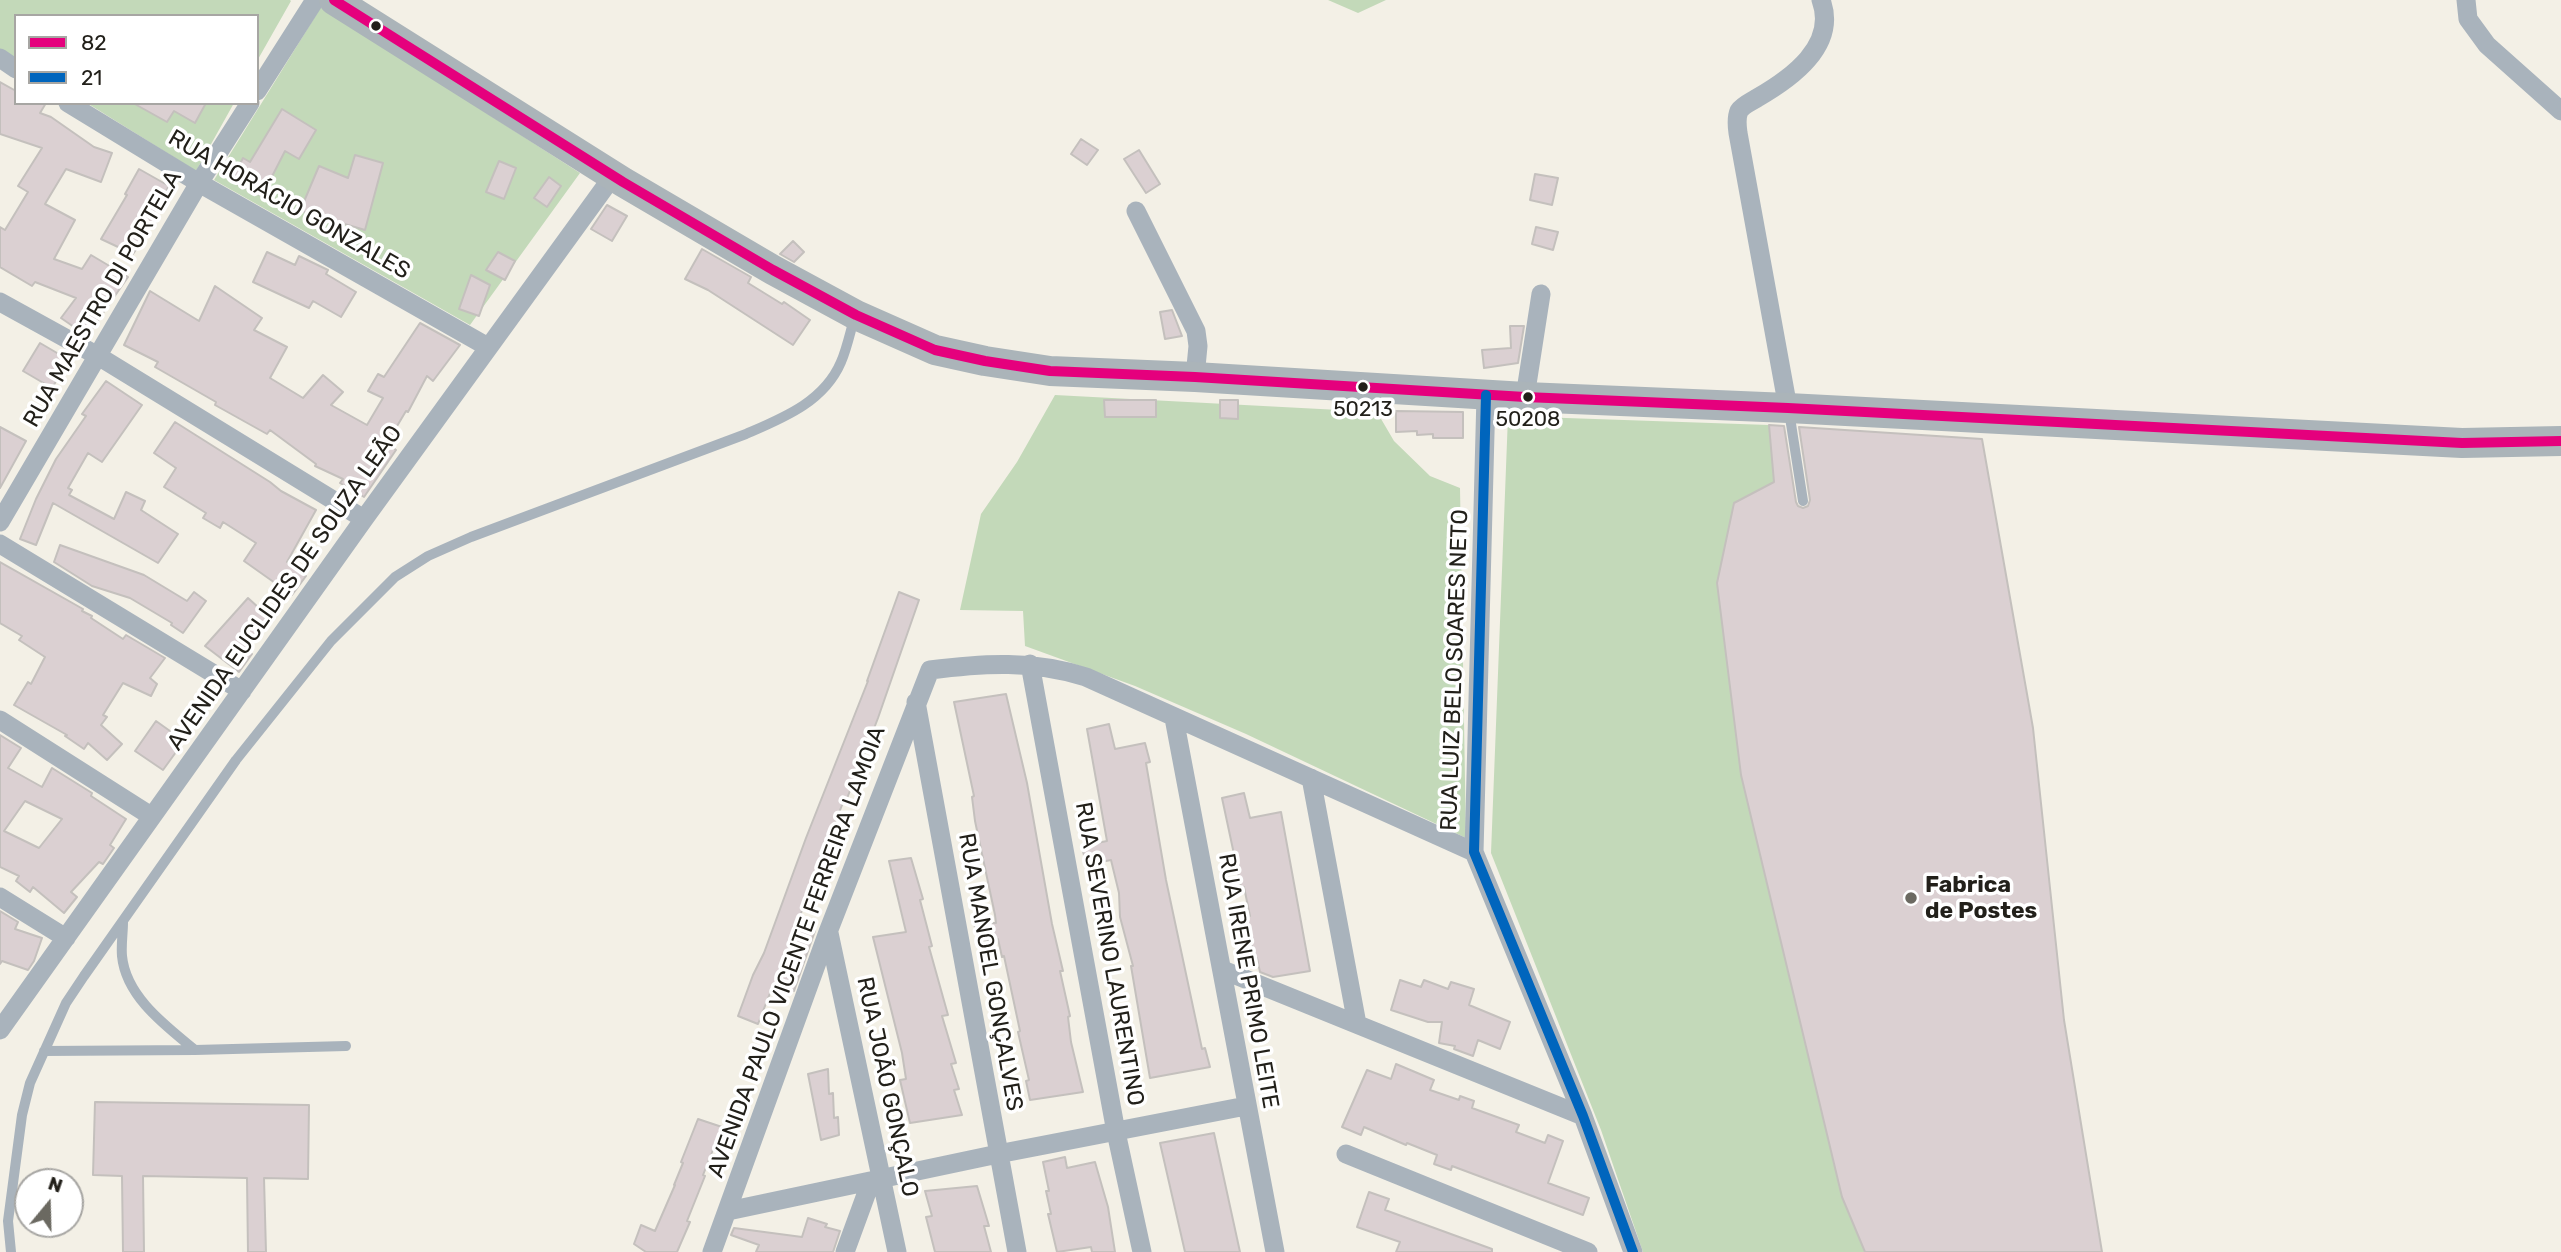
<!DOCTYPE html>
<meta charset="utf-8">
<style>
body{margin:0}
#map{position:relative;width:2561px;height:1252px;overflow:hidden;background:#f3f0e6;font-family:Rubik,sans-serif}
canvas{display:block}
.legend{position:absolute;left:14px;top:14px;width:245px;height:91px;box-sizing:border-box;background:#fff;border:2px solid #a7a6a3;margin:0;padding:9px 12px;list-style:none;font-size:21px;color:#22201a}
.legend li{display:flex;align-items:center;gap:14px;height:35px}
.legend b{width:35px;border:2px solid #a7a6a3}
.north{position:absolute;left:14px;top:1168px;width:70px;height:70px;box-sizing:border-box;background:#fff;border:2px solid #a7a6a3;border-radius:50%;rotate:19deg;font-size:19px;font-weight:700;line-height:28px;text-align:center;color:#22201a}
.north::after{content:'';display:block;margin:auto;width:24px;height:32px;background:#6b6961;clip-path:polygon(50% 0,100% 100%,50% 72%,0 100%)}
</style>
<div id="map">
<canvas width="2561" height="1252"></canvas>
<ul class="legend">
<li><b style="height:9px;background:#e5007d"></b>82</li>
<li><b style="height:9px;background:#0065bd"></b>21</li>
</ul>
<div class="north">N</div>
</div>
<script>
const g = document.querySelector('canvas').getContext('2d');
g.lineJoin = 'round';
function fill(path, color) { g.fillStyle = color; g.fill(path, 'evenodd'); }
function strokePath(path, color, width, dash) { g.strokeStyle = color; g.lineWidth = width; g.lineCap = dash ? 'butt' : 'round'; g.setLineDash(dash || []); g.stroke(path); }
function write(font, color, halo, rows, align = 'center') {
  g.font = font + ' Rubik,sans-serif'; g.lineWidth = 7; g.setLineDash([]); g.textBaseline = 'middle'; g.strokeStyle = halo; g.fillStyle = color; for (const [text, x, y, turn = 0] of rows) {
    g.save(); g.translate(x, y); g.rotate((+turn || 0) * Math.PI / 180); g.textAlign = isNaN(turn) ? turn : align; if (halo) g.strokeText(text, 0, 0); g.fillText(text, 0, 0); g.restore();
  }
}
fill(new Path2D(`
 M0,0H290L291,1L257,61V16H16V59L0,49Z
 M1328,0H1386L1358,13Z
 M321,7L580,173L470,325L214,180Z
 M87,103H234L196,171Z
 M1055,395L1377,412L1394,441L1430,476L1460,488L1466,838L1246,734L1135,686L1025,646L1023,611L960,610L981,514L1017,462Z
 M1508,416L1769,425L1774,482L1734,504L1717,583L1741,775L1843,1200L1865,1252H1643L1601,1130L1491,853Z`), '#c3d9b9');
const building = new Path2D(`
 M0,82L16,91V103H46L40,113L51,117L94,147L112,153L101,182L66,169L45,204L75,220L54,259L82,269L91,255L128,277L87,336L61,318L76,298L35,282L32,286L0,267V227L5,230L28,192L18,186L42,148L0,134Z
 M133,103H206L195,123L174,111L167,122Z
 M282,109L316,130L299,159L285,151L262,196L231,181L243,158L250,162Z
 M1081,139L1098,150L1087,165L1071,154Z
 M1139,150L1160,184L1146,193L1124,159Z
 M355,155L383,163L365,230L300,211L319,166L348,178Z
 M499,161L516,168L504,199L486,192Z
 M139,169L169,186L151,217L156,220L133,254L101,239L127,195L125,194Z
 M1535,174L1558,178L1552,205L1530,200Z
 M549,177L561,186L547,207L534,198Z
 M607,205L627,216L612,241L591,229Z
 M1536,227L1558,232L1553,250L1532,244Z
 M793,241L804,252L794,262L780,254Z
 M702,249L751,277L748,283L782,304L784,302L810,320L793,345L708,290L685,279Z
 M267,252L295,265L299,256L328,270L326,274L356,292L341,317L313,301L309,308L253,282Z
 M498,252L515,261L505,280L486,270Z
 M471,275L490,285L479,316L459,309Z
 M215,286L262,318L254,330L287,347L270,378L303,398L323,375L343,392L331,405L367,425L383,398L368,391L378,374L384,377L420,323L460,345L433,381L427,376L408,412L406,411L387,443L396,450L364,497L340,483L343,479L315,466L316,464L270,430L267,434L215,405L216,402L155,367L158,362L124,345L150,291L199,321Z
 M1172,310L1182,336L1165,339L1160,312Z
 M1510,326H1524L1518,363L1484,368L1482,350L1511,348Z
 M40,343L69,360L52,388L23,371Z
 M106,381L142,405L102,462L88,453L68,488L72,490L69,495L114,519L126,492L145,501L141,510L178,534L158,563L53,503L36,545L20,539L36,499L56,459L86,416L82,414Z
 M1104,400H1156V417H1105Z
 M1220,400H1238V419L1220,418Z
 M1396,411L1463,412V438H1433V434L1417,435V431L1396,432Z
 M175,422L270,482L281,491L316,510L287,562L306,576L292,595L244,561L256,543L223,522L220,528L203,518L206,513L164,487L176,468L154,453Z
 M1769,425L1784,426L1796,502L1798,506L1803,508L1808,506L1810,500L1799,427L1982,439L2033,728L2064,1020L2102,1252H1865L1842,1197L1741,775L1717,583L1734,503L1774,482Z
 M0,427L26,441L0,488Z
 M60,545L144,575L187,601L194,592L206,601L183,633L171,625L172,623L130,598L92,586L54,562Z
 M0,562L83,609L82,611L92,616L91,618L123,639L126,635L165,658L150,678L157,684L151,696L123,683L103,715L107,717L101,725L122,744L107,760L88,743L84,749L65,736L67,735L14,705L28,682L31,684L45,657L19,640L22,636L0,623Z
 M899,592L919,600L878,718L846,801L844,800L824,851L797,924L815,931L794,991L774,983L758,1024L738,1016L753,975L764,953L806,838L868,681H867Z
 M248,598L271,619L245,649L252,654L239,672L205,646Z
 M1006,694L1027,783L1052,924L1063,971H1060L1070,1016L1068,1017L1071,1042L1083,1092L1030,1100L1026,1081L1029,1080L1018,1032L1020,1031L1004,956L1002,957L998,939L978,941L974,923H996L995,915L975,821L972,797L974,796L954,702Z
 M156,721L184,741L163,770L135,751Z
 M1109,724L1115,749L1145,743L1150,762L1146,763L1166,880L1202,1049L1205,1048L1210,1067L1150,1078L1131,966H1133L1120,917L1119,893L1111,860L1086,865L1082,846L1107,841L1087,729Z
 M0,735L21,748L8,768L42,787L52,768L92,793L91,796L126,819L110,845L114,848L103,864L99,862L71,892L77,897L64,913L33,887L30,892L16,881L19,876L0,867ZM25,801L62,819L39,848L4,831Z
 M1244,793L1250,818L1281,812L1310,971L1273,977L1260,972L1257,958L1254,959L1247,917L1250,916L1244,887H1241L1222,798Z
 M911,858L923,899L920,900L932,946L929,947L948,1015L942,1016L956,1063L951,1064L959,1089L954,1090L962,1115L910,1123L900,1080L906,1079L902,1053L873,937L906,932L889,861Z
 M0,911L18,922L15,929L42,938L34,961L28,970L2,961L0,964Z
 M1400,980L1421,987L1424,980L1448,989L1451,982L1474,989L1469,1005L1510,1022L1500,1049L1478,1040L1473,1056L1454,1049L1455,1046L1439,1043L1442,1022H1428L1391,1010Z
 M1396,1064L1434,1080L1430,1090L1459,1100L1460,1096L1474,1101L1472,1108L1519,1125L1516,1132L1545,1143L1548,1135L1563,1141L1548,1183L1589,1198L1583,1215L1452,1166L1451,1170L1434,1164L1437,1155L1407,1143L1406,1145L1364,1127L1361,1135L1342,1127L1367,1070L1391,1079Z
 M828,1069L829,1094L833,1093L834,1118L838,1117L839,1135L821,1140L808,1074Z
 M95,1102L309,1105L308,1179L264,1178L266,1252H248L247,1178L143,1176L144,1252H123L122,1176L93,1175Z
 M698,1119L722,1127L703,1175L705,1176L687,1221L690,1222L677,1252H646L634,1244L641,1225L655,1231L675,1185H674L683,1163L681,1162Z
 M1214,1133L1240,1252H1185L1160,1143Z
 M1065,1157L1067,1168L1095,1162L1108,1207L1115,1252H1092L1091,1247L1057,1252L1048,1214H1051L1046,1191H1049L1043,1162Z
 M977,1186L989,1226H984L991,1252H935L926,1217L932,1216L925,1191Z
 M1369,1192L1389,1199L1385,1210L1492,1249V1252H1396L1400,1242L1357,1227Z
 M808,1218L827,1224L825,1227L840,1231L833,1252H756L759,1245L731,1235L734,1228L802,1237Z`);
fill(building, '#dbd0d2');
strokePath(building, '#c4c0bd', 2);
strokePath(new Path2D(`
 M1789,411L1803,501
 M123,922C123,933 121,945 122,956C126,997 166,1026 195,1050
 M44,1051L195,1050L346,1046
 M11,1252L8,1221L22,1115L30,1083L66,1003L84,976L236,760L331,641L395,577L428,556L471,537L746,434C783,418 824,402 841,362C847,348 850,333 854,319`), '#a9b3bc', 10);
strokePath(new Path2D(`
 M2466,0L2468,19L2487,45L2561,111
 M0,58L16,69
 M257,91L315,0
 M68,103L199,183L488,347
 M1136,211L1196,331L1198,346L1195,377
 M0,302L98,356L364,519
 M1486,395L1474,852L1583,1116L1633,1252
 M1525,397L1541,294
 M1788,408L1738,133C1737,126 1736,118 1739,111C1743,105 1751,102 1757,98C1790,79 1838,46 1821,0
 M0,522L199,183L250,103
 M0,544L242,691
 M1030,664L1116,1132L1142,1252
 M916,702L1017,1252
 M1174,718L1275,1252
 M0,720L151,816
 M1311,778L1357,1024
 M0,897L66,938
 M829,933L897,1252
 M1223,970L1583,1116
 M0,1030L364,519L613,176
 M1346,1154L1588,1252
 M728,1211L998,1154L1246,1106
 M712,1252L828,932L930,670C984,663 1033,660 1086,677L1474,852
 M845,1252L871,1181`), '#a9b3bc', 19);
strokePath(new Path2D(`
 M334,0L623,182L773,270L856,315L935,350L985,361L1050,371L1195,377L1525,397L1788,408L2462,443L2561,441`), '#abb4b9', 30);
strokePath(new Path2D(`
 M334,0L623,182L773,270L856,315L935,350L985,361L1050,371L1195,377L1525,397L1788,408L2462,443L2561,441`), '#e5007d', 10);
strokePath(new Path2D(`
 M1486,395L1474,852L1583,1116L1633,1252`), '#0065bd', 10);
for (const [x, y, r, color] of [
 [376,26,6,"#22201a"],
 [1363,387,6,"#22201a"],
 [1528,397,6,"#22201a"],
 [1911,898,7,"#6b6961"]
]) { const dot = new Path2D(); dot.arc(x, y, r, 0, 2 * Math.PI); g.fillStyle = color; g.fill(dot); strokePath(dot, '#fff', 2.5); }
write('21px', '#22201a', '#fff', [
 ["50213",1363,410],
 ["50208",1528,420]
]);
write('23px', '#22201a', '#fff', [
 ["RUA HORÁCIO GONZALES",289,205,30],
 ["RUA MAESTRO DI PORTELA",103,299,-60],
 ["AVENIDA EUCLIDES DE SOUZA LEÃO",285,588,-55],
 ["RUA LUIZ BELO SOARES NETO",1455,670,-88],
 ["AVENIDA PAULO VICENTE FERREIRA LAMOIA",797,952,-70],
 ["RUA SEVERINO LAURENTINO",1109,954,80],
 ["RUA MANOEL GONÇALVES",990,972,80],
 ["RUA IRENE PRIMO LEITE",1248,981,80],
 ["RUA JOÃO GONÇALO",887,1087,78]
]);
write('bold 23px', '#22201a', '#fff', [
 ["Fabrica",1925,885],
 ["de Postes",1925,911]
], 'left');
</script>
